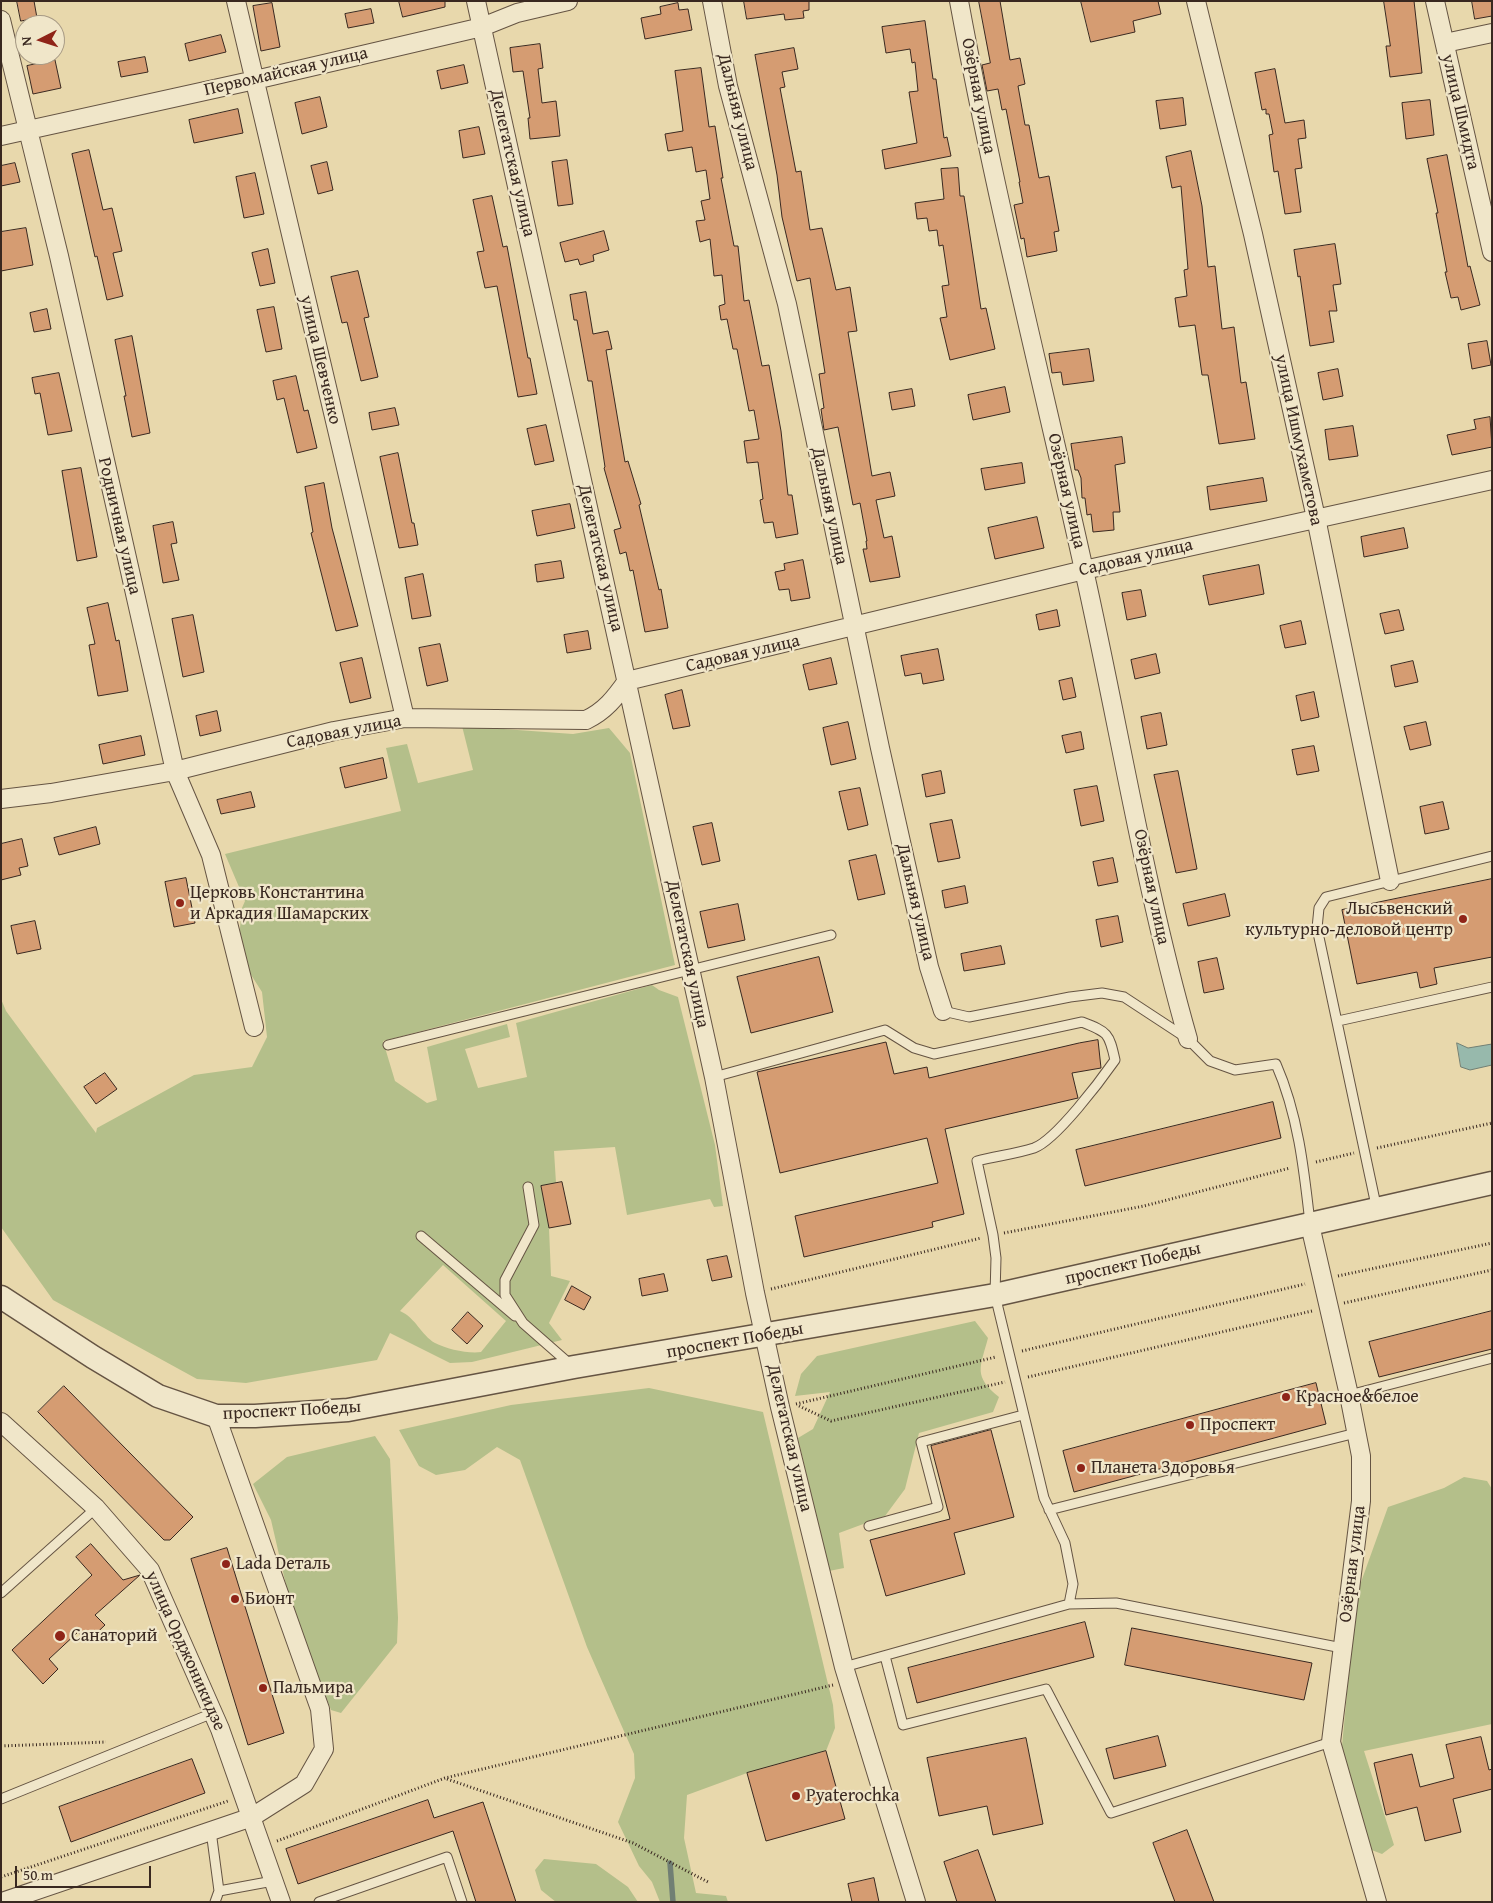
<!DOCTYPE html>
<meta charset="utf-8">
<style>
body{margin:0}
#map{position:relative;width:1493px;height:1903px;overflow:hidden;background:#e8d8ac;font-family:"Gentium Book Plus",serif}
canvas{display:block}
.frame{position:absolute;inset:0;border:2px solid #392820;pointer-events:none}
.north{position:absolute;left:15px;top:15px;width:50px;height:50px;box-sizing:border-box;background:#f0e6c9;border:1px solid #a79a85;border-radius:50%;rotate:265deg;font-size:14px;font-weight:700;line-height:20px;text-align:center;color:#392820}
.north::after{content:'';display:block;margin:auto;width:18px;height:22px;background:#8f2418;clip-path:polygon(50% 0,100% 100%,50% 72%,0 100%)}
.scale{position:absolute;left:15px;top:1866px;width:136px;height:22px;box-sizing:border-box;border:2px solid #392820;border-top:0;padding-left:6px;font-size:15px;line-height:18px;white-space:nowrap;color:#392820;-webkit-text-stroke:4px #f0e6c9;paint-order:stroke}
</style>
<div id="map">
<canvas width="1493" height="1903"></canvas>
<div class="frame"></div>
<div class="north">N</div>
<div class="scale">50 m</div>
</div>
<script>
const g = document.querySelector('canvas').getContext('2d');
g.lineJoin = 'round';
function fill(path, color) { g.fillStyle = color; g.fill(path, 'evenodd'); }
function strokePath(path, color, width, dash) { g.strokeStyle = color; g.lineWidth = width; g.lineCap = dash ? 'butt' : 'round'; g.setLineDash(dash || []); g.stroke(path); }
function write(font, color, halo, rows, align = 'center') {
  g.font = font + ' "Gentium Book Plus",serif'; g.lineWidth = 4.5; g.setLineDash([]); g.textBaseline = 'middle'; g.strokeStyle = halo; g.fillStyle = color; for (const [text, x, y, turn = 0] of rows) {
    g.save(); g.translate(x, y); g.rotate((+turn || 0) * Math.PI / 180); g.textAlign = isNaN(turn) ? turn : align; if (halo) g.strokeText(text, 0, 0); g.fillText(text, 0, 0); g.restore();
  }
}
fill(new Path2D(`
 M462,726L573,734L609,728L630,753L675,965L383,1041L395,1081L427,1103L437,1100L427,1047L507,1024L510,1037L465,1049L478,1088L527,1077L516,1023L652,985L659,990L678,997L715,1145L723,1206L714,1207L710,1199L627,1215L615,1147L554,1151L556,1183L541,1187L549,1228L551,1276L570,1281L549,1323L562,1340L472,1362L450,1363L390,1333L377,1360L246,1383L197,1379L53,1300L1,1227V999L6,1011L96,1133L97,1128L194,1075L252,1067L267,1037L262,992L246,967L239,938L242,908L245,901L225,854L401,811L386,748L407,744L418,783L473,770ZM443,1265L506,1321L481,1352C469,1354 446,1349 435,1343C421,1335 416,1318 400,1311Z
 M975,1321L988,1338C980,1368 973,1376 999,1397L993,1412L919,1433L905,1489L885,1516L839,1533L844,1568L829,1571L798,1438L813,1429L830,1392L795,1396L801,1374L817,1356Z
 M649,1388L763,1412L833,1705L835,1728L826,1751L747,1773L687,1795L684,1838L696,1893L726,1896L728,1902H660L652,1882L639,1866L618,1822L635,1778L634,1754L587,1647L520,1460L497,1447L465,1470L436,1475L419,1466L399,1430L511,1405Z
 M375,1436L390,1459L398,1618L397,1643L341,1713L331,1710L290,1602L271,1520L253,1484L287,1457Z
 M1464,1477L1487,1481L1492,1489V1724L1364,1751L1394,1845L1382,1854L1369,1849L1342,1746L1356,1596L1388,1507L1444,1488Z
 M544,1859L596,1864L628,1887L638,1902H556L541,1890L535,1870Z`), '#b4bf8a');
const water = new Path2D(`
 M1457,1043L1468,1048L1492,1044V1065L1470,1070L1461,1067Z`);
fill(water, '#97b9ac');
strokePath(water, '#717f74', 1);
strokePath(new Path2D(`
 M670,1863L673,1902`), '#717f74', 5.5);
const building = new Path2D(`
 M17,1H34L37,18L21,21Z
 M399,1H445V7L403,17Z
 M744,1H809V10L803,11L804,18L785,20L784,14L747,19Z
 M979,1H1000L1010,60L1020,58L1025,84L1018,86L1025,125H1029L1039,178L1049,176L1059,231L1054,232L1057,251L1027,257L1024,238L1021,239L1014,205L1023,203L1019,182H1020L1006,109L1002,110L998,89L987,91L982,65L990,63Z
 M1081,1H1158L1161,14L1133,21L1135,32L1091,42Z
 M1384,1H1414L1422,73L1390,77L1386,46H1390Z
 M1472,1H1492V16L1475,19Z
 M272,3L280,47L261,51L253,6Z
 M678,3L679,10L688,9L692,30L645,39L641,18L661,14L660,7Z
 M371,9L374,23L348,28L345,14Z
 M925,21L933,79H936L944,138L947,137L951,156L885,169L882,150L917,143L909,92L918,91L915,62L912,63L910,49L886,53L882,27Z
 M221,35L226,52L189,61L185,44Z
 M540,44L543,68L538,69L542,103L556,101L560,136L530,139L528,118H530L523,71L513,72L510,48Z
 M794,48L798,69L782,72L785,87L780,88L796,172L801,171L810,230L822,228L836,290L850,287L857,331L848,332L872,476L890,472L895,496L876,500L884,538L892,536L900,577L870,582L863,549H867L866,541H867L860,503L853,505L838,427L824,430L821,409L824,408L819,374L825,373L810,278L797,281L782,217L777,175L755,55Z
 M145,57L148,72L121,77L118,62Z
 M55,60L61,88L33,94L27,66Z
 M464,65L468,83L441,89L437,71Z
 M701,68L709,127L715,126L723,178H721L734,246H738L744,301L749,300L762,366L769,365L781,431L788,495H792L798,534L776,538L773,522L764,523L760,500L763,499L758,462L747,463L744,441L759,439L754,410L749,411L737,349H733L727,319L721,320L719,306L725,304L722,275L714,276L710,239L700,242L696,221L705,220L701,201L710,199L706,170L696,172L692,147L668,151L665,134L683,131L675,71Z
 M1275,69L1285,123L1304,120L1306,138L1298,139L1302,168L1295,169L1301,212L1285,214L1278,171L1274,172L1269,135L1273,134L1269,114H1266V109L1262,110L1255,73Z
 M320,97L327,127L302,134L295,103Z
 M1183,98L1186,125L1160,129L1156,101Z
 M1430,100L1434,135L1406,139L1402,103Z
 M238,109L243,133L194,143L189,120Z
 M479,127L485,154L463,158L459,131Z
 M89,150L103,210L112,208L122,251L113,253L123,296L107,300L97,256L95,257L72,154Z
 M1191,151L1202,206L1208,267L1215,266L1222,329L1234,327L1241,383L1246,382L1255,439L1219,444L1208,375H1202L1195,325L1179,327L1175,298L1187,296L1184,270L1188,269L1181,186L1172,188L1166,157Z
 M1447,155L1468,267L1470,266L1480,305L1461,310L1458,297L1451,298L1445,272H1447L1436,213H1438L1427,159Z
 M567,160L573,204L558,206L552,162Z
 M327,162L333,190L318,194L311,166Z
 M15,163L20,182L1,186V166Z
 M958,168L960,196H964L981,309L986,308L995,349L950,360L940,318L947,317L942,286L949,285L943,245L939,246L937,230L929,231L927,218L917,219L915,203L944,199L941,169Z
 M255,173L264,214L244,218L236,177Z
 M492,196L503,247L507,246L528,358H530L537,394L518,397L497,286L485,288L477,252L484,251L473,200Z
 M26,228L33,265L1,271V232Z
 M604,231L609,250L593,255L594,261L580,265L578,259L565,262L560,243Z
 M1335,244L1341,284L1333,285L1337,311H1329L1334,342L1310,346L1300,276L1298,277L1294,250Z
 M268,249L275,283L260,286L252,253Z
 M358,271L369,317L364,318L378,377L361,381L347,322L342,323L331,277Z
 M586,292L593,334L608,331L612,349L606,350L625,462L628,461L641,504L639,505L659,590L661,589L668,628L645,632L633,570L630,571L626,552L620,554L614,530L621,528L604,468L605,467L592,381H588L577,320H574L570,295Z
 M274,307L282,349L266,352L257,310Z
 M47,309L51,329L34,332L30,313Z
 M132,336L150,433L132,437L124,396H126L115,340Z
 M1487,341L1491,365L1472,369L1468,344Z
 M1089,349L1094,381L1063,385L1061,372L1052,373L1049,354Z
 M1338,369L1343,396L1323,400L1318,373Z
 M59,373L72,431L48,435L40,393L35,394L32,378Z
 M296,376L304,411L308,410L317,448L297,453L284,398L277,400L273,381Z
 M1005,387L1010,412L973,420L968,395Z
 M912,389L915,406L892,410L889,393Z
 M395,408L399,425L372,430L369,413Z
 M1490,417L1492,447L1452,455L1447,435L1476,429L1474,420Z
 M546,425L554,461L535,465L527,429Z
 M1353,426L1358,456L1329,460L1325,430Z
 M1122,437L1125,463L1115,465L1120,512H1113L1114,530L1093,532L1091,514L1087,515L1085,498H1082L1081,478L1078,470H1075L1071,444Z
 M398,453L412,523H414L418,545L399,548L380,457Z
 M1022,463L1025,483L985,490L981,469Z
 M81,468L97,557L77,561L62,471Z
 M1263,478L1267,501L1210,510L1207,487Z
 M324,483L332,528L358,626L336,631L311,533L313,532L305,487Z
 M570,504L575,528L537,536L532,511Z
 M1037,517L1044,548L995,559L988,528Z
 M173,522L177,543L171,544L179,580L163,583L153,526Z
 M1404,528L1408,548L1364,557L1361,537Z
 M803,560L810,598L791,601L789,589L779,590L775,572L785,570L784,564Z
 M561,561L564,578L537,582L535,565Z
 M1259,565L1264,594L1209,605L1203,576Z
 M423,574L431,616L412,619L405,578Z
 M1141,590L1146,616L1127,620L1122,593Z
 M108,603L116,641L119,640L128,691L98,696L89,645L95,644L87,608Z
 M1057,610L1060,626L1039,630L1036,615Z
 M1399,610L1404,630L1385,634L1380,614Z
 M193,615L204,672L183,677L172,619Z
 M1301,621L1306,644L1285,648L1280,626Z
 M588,631L591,649L567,653L564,635Z
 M440,644L448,681L427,686L419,648Z
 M938,649L944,680L923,684L921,673L905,676L901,656Z
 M1156,654L1160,673L1135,679L1131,660Z
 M362,658L371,698L350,703L340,663Z
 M831,658L837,684L809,690L803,665Z
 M1413,661L1418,682L1395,687L1391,666Z
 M1072,678L1076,697L1063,700L1059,681Z
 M682,690L690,726L673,729L665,695Z
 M1314,692L1319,717L1301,721L1296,696Z
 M217,711L221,731L200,736L196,716Z
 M1161,713L1167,745L1147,749L1141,717Z
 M848,722L856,759L831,765L823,728Z
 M1426,722L1431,745L1410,750L1404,727Z
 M1081,732L1084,749L1066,753L1062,736Z
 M141,736L145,755L103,764L99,745Z
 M1314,746L1319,771L1297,775L1292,750Z
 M383,758L387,778L345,788L340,768Z
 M941,771L945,793L926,797L922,775Z
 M1178,771L1197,869L1176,873L1154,775Z
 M1097,786L1104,821L1081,826L1074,790Z
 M860,788L868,825L848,830L839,792Z
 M251,792L255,807L221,814L217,800Z
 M1443,802L1449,829L1425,834L1420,807Z
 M952,820L960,858L938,862L930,824Z
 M712,823L720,861L702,865L693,827Z
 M96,827L100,844L59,855L54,838Z
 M22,839L28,866L19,868L21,875L1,880V844Z
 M876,855L885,894L858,900L849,861Z
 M1113,858L1118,882L1098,886L1093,862Z
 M186,878L195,923L174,927L165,882Z
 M1492,879V957L1434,968L1437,984L1420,988L1417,972L1357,984L1342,910Z
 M965,886L968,903L945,908L942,891Z
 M1225,894L1230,916L1188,926L1183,904Z
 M738,904L745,940L708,948L700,912Z
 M1118,916L1123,942L1101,947L1096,920Z
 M35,921L41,949L17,954L11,926Z
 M1001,946L1005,964L964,971L961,954Z
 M819,957L833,1012L751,1033L737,977Z
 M1217,958L1224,989L1204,993L1198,962Z
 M1098,1040L1101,1068L1072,1073L1078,1098L945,1129L964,1214L932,1222L933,1227L804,1257L795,1216L938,1183L927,1138L780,1173L757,1072L886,1042L894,1074L927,1067L929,1078L1079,1043Z
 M105,1073L117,1089L96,1104L84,1087Z
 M1273,1102L1281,1138L1085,1186L1076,1150Z
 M562,1182L571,1224L549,1228L541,1186Z
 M727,1256L732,1277L712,1281L707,1260Z
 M664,1274L668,1291L642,1296L639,1279Z
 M572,1286L591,1297L584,1310L565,1300Z
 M1492,1311V1349L1379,1377L1369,1342Z
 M468,1312L483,1326L467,1344L452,1330Z
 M1316,1383L1326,1424L1074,1492L1063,1451Z
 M64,1386L193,1517L170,1540H164L38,1412Z
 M991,1430L1014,1517L954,1533L965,1574L886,1596L870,1540L950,1519L931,1446Z
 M91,1544L123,1580L140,1575L95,1615L105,1625L87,1642L78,1632L49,1659L58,1669L43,1684L12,1650L92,1575L76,1557Z
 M227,1548L284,1733L248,1745L191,1559Z
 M1085,1622L1094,1657L917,1703L908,1668Z
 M1132,1628L1312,1663L1304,1700L1125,1665Z
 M1158,1736L1166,1766L1114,1779L1106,1749Z
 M1481,1737L1489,1770L1492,1769V1789L1453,1799L1461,1832L1425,1841L1417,1807L1386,1815L1374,1763L1412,1754L1420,1787L1454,1778L1446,1745Z
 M1026,1738L1043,1824L993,1835L987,1806L939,1816L927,1758Z
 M826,1751L845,1819L766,1841L747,1773Z
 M192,1759L205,1793L71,1842L59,1807Z
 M428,1800L434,1818L483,1802L516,1902H476L453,1831L298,1884L286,1849Z
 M1187,1830L1214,1902H1175L1153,1843Z
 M978,1850L996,1902H957L944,1862Z
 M874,1878L879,1902H852L848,1884Z`);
fill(building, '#d59c72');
strokePath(building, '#392820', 1);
const service = new Path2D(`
 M943,1011L969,1017L1070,997L1102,993L1124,997L1188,1039L1210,1061L1235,1070L1276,1064C1298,1114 1304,1169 1310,1223
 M1338,1021L1492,987
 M388,1045L831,935
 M714,1077L885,1030L914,1048L934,1054L1082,1022C1108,1032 1109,1033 1115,1060C1101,1080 1056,1140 1034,1148C1016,1154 996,1156 977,1161L993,1235L996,1258L995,1295L1044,1498L1065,1543L1073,1584L1069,1604L844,1667
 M528,1187L534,1225L505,1280V1295L523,1323L572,1366
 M1377,1210L1317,928L1319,908L1326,897L1492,856
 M421,1236L515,1316
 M1349,1395L1492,1358
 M1049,1510L1356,1433
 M869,1526L938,1507L921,1442L1023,1415
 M1,1593L96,1508
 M1069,1604L1116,1603L1342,1648
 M885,1656L903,1725L1046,1689L1111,1813L1331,1742
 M1,1799L213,1713
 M211,1831L219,1891
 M215,1902L219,1891L273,1881
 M319,1902L447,1857L462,1902`);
const minor = new Path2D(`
 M236,1L405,718
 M476,1L714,1077L755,1293L780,1407L844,1667L916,1902
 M712,1L728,86L787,304L880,748L929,967L943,1011
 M959,1C994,192 1042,380 1084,570C1119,726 1144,885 1188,1039
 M1196,1L1253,234L1316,518L1390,881
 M1435,1L1492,252
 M1,20L59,256L175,771L211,855L254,1027
 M1445,43L1492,33
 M1,136L255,80L482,27L517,13L568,1
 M1,799L51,793L175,771L334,731L405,718L586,720C605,711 615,698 627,681L1084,570L1492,480
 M1310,1225L1349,1395L1361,1456V1501L1331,1742L1377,1902
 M1,1422L96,1508L150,1570L220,1729L281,1902
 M2,1902L252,1817L304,1784L324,1749L320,1709L216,1416`);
const tertiary = new Path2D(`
 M1,1297L93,1357L158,1396L216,1416H255L348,1410L574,1367L995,1295L1492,1183`);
strokePath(service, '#655443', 11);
strokePath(minor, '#655443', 20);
strokePath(tertiary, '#655443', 25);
strokePath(new Path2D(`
 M1377,1148L1492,1123
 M1316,1162L1354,1153
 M1004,1233L1144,1206L1290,1168
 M1338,1276L1492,1243
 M771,1289L981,1238
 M1344,1303L1492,1270
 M1022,1351L1305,1284
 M1028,1377L1312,1311
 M796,1404L996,1357
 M799,1406L831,1421L1005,1382
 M1,1746L106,1742
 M447,1779L633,1843L708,1882
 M277,1841L445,1778L833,1685
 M1,1877L228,1801`), '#392820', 3, [1, 2.5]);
strokePath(service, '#f0e6c9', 9);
strokePath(minor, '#f0e6c9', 18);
strokePath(tertiary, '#f0e6c9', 22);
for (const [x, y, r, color] of [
 [180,903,5,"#8f2418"],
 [1463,919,5,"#8f2418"],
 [1286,1397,5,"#8f2418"],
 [1190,1425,5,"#8f2418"],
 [1081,1468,5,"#8f2418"],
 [226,1564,5,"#8f2418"],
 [235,1599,5,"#8f2418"],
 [60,1636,6,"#8f2418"],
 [263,1688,5,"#8f2418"],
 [796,1796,5,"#8f2418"]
]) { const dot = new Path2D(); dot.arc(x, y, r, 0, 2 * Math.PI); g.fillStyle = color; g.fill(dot); strokePath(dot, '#f0e6c9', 2); }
write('18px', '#392820', '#f0e6c9', [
 ["Первомайская улица",286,72,-13],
 ["Озёрная улица",978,96,79],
 ["Дальняя улица",737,112,76],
 ["улица Шмидта",1460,112,77],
 ["Делегатская улица",512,163,77],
 ["улица Шевченко",320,360,77],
 ["улица Ишмухаметова",1298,440,78],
 ["Озёрная улица",1066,491,77],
 ["Дальняя улица",829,506,78],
 ["Родничная улица",119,526,77],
 ["Делегатская улица",600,558,77],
 ["Садовая улица",1136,558,-13],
 ["Садовая улица",743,654,-13],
 ["Садовая улица",344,732,-11],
 ["Озёрная улица",1151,887,78],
 ["Дальняя улица",915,902,77],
 ["Делегатская улица",687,954,78],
 ["проспект Победы",1133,1264,-13],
 ["проспект Победы",735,1341,-10],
 ["проспект Победы",292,1411,-3],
 ["Делегатская улица",789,1438,77],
 ["Озёрная улица",1353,1564,-83],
 ["улица Орджоникидзе",185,1651,66]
]);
write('18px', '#392820', '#f0e6c9', [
 ["Церковь Константина",190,893],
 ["и Аркадия Шамарских",190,914],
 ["Лысьвенский",1453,909,"right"],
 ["культурно-деловой центр",1453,930,"right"],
 ["Красное&белое",1296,1397],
 ["Проспект",1200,1425],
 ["Планета Здоровья",1091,1468],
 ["Lada Dеталь",236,1564],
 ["Бионт",245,1599],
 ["Санаторий",71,1636],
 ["Пальмира",273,1688],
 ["Pyaterochka",806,1796]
], 'left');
</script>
